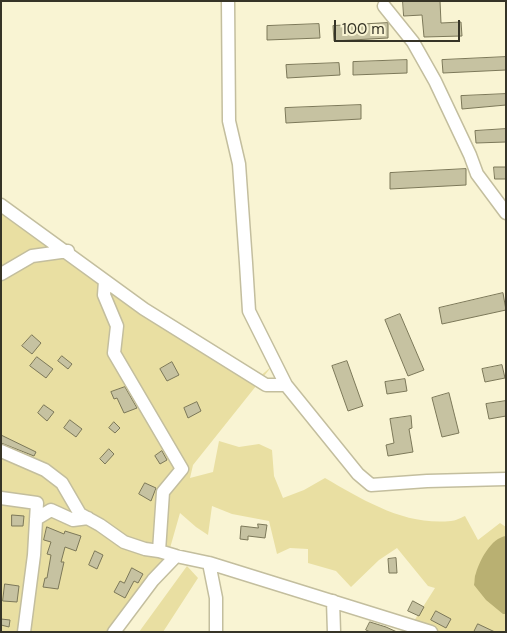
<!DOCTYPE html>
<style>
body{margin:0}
#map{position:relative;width:507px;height:633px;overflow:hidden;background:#f9f4d3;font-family:"DM Sans",sans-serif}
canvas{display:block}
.frame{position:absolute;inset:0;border:2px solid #363427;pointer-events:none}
.scale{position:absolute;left:334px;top:20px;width:126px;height:22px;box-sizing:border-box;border:2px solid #363427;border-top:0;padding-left:6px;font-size:15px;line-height:18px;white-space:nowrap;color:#363427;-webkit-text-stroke:4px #f9f4d3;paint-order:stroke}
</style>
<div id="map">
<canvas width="507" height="633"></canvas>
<div class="frame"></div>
<div class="scale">100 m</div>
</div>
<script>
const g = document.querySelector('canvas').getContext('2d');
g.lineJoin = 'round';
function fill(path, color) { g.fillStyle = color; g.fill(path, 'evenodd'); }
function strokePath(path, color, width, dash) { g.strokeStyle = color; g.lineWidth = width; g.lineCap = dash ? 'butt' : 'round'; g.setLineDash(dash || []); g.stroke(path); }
fill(new Path2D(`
 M1,202L109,279L258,378L272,366L193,465L190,478L213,472L219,441L239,447L259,444L272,450L274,476L283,498L304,490L325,478C363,500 405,526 451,521C455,521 460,518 465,516L478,540L500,523L506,527V632H439L414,621L435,588L428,586L397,548L379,560L351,587L336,571L308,563V549L290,548L277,554L269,521L232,514L212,506L208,535L196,527L180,513L164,569L118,632H1Z
 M187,566L198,578L163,632H139Z`), '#e9dfa2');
fill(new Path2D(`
 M506,536V614H503L486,600L474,585C475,581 474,577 476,573C480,560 491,538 506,536Z`), '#b9b072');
const building = new Path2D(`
 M403,1H440L441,23L461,22L462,36L424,37L422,15L404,16Z
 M388,23V38L334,41L333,26Z
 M319,24L320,38L267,40V26Z
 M506,57V70L443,73L442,60Z
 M407,60V73L353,75V62Z
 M339,63L340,75L287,78L286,65Z
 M506,94V105L462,109L461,96Z
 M361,105V119L286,123L285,108Z
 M506,129V142L476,143L475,131Z
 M494,167H506V179H495Z
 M466,169V185L390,189V173Z
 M503,293L506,310L442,324L439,308Z
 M400,314L424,370L408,376L385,320Z
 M32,335L41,343L32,354L22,346Z
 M62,356L72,364L68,369L58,361Z
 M37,357L53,369L46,378L30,366Z
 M347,361L363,406L348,411L332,366Z
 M172,362L179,375L167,381L160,369Z
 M502,365L505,378L485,382L482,369Z
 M405,379L407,391L387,394L385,382Z
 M125,387L137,408L124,413L117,398L114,399L111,392Z
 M449,393L459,433L442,437L432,398Z
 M506,401V416L489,419L486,404Z
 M197,402L201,411L188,418L184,408Z
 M44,405L54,412L47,421L38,413Z
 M411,416L412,428L409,429L413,452L388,456L386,445L394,443L390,419Z
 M70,420L82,429L76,437L64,428Z
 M114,422L120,428L115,433L109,428Z
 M1,435L36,452L34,456L1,443Z
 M109,449L114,454L105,464L100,459Z
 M162,451L167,460L160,464L155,456Z
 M145,483L156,488L151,501L139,494Z
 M12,515L24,516L23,526H12Z
 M258,524L267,525L265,538L248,536V540L240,539L241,526L258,528Z
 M47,527L64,534L65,531L81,536L76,551L65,547L61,562H64L58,589L43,587L45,578H47L51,555L47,554L51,542L44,540Z
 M95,551L103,555L97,569L89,565Z
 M396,558L397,573H389L388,559Z
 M132,568L143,574L138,583L134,581L125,598L114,592L120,581L124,583Z
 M5,584L19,586L17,602L3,601Z
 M413,601L424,607L419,616L408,611Z
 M436,611L451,619L446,628L431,620Z
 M1,619L10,620L9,627L1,625Z
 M370,622L386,627L397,632H370L366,630Z
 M478,624L495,632H474Z`);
fill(building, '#c6c2a1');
strokePath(building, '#7c7859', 1);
const minor = new Path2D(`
 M228,1L229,121L239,164L246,263L249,311L286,385L358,474L371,485L427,481L506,479
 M384,6L413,42L435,81L470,155L477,174L506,213
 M1,205L144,309L266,385H286
 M1,274L32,256L68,251
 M105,281L104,295L117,326L114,353L182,469L163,492L159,551
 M1,451L45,470L62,483L80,514L100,525L124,542L145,549L159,551L176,556L209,563L431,632
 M1,498L37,503L34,555L24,632
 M36,519L51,510L73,520L88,518
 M209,563L216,598V632
 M333,601L334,632
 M114,632L153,580L176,556`);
strokePath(minor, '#c3be9e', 15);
strokePath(minor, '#fff', 12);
</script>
